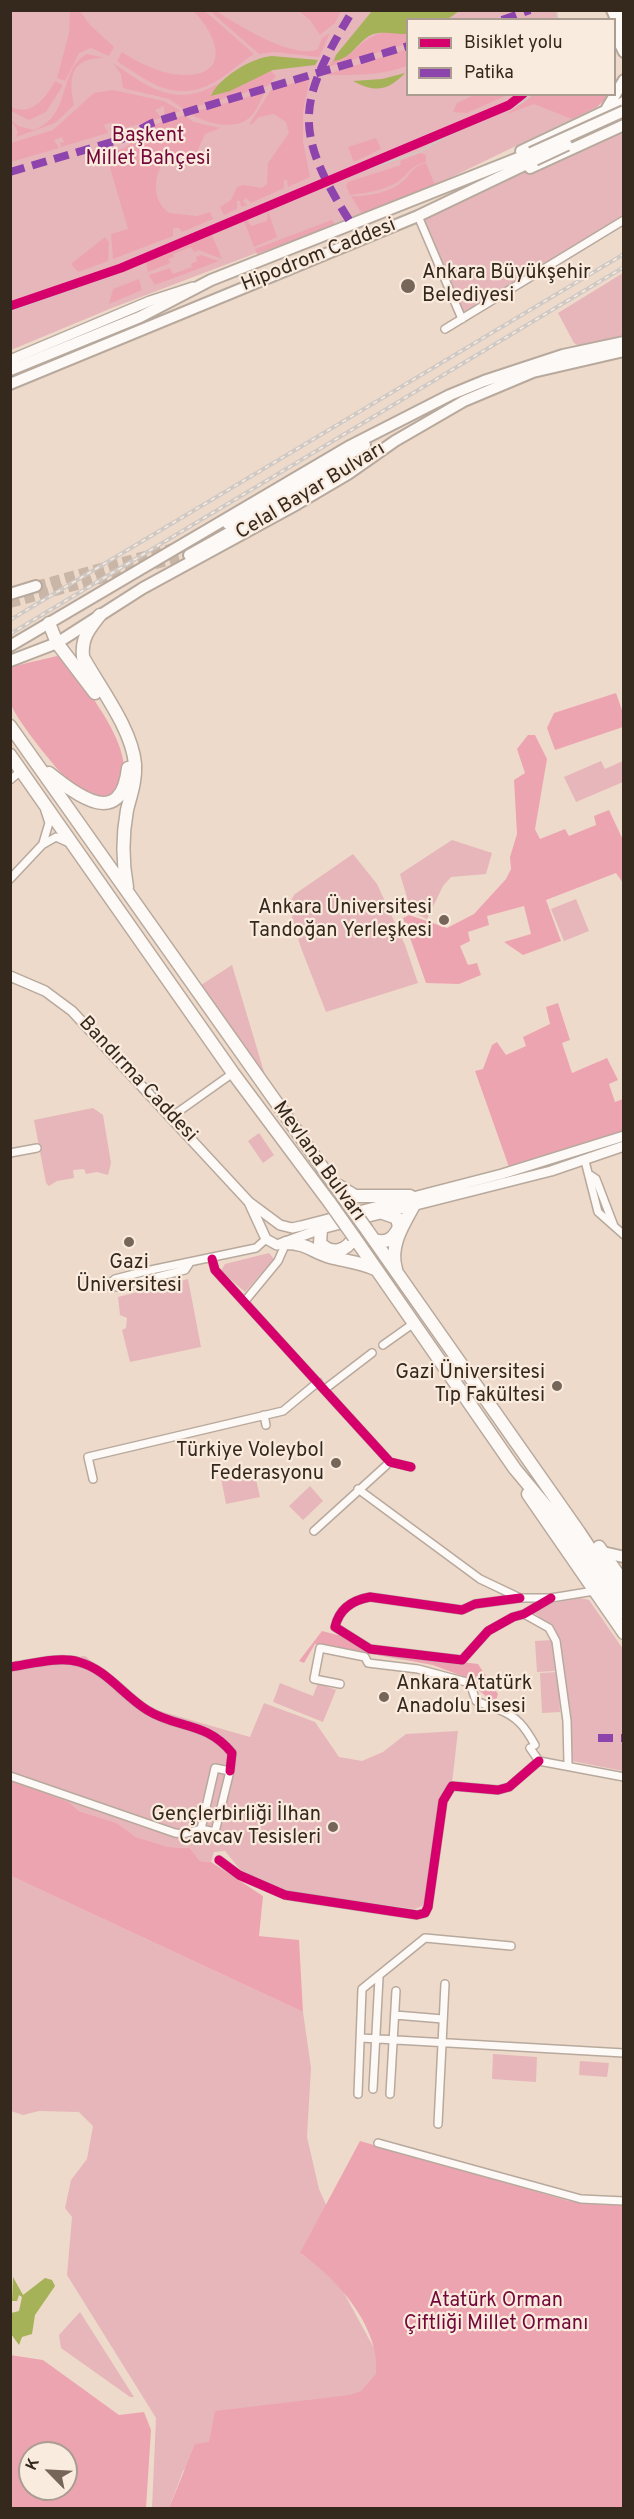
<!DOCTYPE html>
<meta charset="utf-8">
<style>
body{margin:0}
#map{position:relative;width:634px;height:2519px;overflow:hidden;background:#eedaca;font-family:Overpass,sans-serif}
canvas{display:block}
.frame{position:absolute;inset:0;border:12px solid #35281c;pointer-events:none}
.legend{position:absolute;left:406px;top:18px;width:210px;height:78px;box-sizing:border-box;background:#faebdf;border:2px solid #ab9d91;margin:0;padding:8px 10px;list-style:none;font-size:18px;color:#35281c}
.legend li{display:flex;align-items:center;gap:12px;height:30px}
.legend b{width:30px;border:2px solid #ab9d91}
.north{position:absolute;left:18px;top:2441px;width:60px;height:60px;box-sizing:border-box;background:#faebdf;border:2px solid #ab9d91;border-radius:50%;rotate:294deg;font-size:16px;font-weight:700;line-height:24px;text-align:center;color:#35281c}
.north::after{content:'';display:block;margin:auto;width:21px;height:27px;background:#766659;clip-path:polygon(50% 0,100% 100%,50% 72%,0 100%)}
</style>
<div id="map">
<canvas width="634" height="2519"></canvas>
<div class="frame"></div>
<ul class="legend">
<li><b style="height:8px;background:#d6006c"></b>Bisiklet yolu</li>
<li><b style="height:8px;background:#8e44ad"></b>Patika</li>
</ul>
<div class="north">K</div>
</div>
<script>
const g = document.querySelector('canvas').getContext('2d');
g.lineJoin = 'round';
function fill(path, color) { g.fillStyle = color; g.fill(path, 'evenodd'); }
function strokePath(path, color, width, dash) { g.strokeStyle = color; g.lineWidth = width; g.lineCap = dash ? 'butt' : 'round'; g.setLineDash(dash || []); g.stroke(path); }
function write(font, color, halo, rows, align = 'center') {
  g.font = font + ' Overpass,sans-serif'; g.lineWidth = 4.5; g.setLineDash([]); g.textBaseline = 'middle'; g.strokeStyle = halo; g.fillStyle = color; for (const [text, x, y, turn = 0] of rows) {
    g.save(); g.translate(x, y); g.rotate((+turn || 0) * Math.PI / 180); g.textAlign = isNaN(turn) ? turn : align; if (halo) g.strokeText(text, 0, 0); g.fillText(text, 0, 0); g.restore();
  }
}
fill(new Path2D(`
 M10,11H557L558,19L408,20V94L609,95L597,107L435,185L112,308L11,350Z
 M623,125V220L462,319L418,216Z
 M623,273V336L581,347L574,343L558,313Z
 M601,761L605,769L623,761V782L576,802L564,777Z
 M452,840L492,853L486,874L451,877L443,886L427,919L411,911L400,874Z
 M353,854L377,884L405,945L418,983L326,1012L301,948L288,904L295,894Z
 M576,899L589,931L564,941L551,909Z
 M232,965L267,1082L201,985Z
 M93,1108L103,1115L111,1163L108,1175L97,1172L86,1174L84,1169L73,1170L74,1178L57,1181L49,1186L46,1183L34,1120Z
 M259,1133L274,1155L263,1163L248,1141Z
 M269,1253L274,1259L245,1292L221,1271L225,1264Z
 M188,1279L201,1347L130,1362L122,1330L126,1328L127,1318L120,1315L118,1297Z
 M254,1471L260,1497L226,1504L221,1478Z
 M310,1486L323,1501L303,1520L289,1506Z
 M580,1598L589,1600L623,1649V1771L572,1761L560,1642L554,1629L533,1612L548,1604Z
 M553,1640L555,1671L537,1672L535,1641Z
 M85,1656L149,1708L250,1737L264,1703L315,1722L339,1757L362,1761L383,1752L406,1734L458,1731L452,1783L439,1802L425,1905L415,1909L288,1892L242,1872L225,1851L214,1852L211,1862L200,1861L190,1848L169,1847L136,1837L117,1823L79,1811L69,1802L11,1780V1665Z
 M558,1672L560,1712L542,1713L540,1673Z
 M280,1683L313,1696L318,1683L336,1690L323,1722L273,1702Z
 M11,1876L303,2012L311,2068L307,2137L319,2189L328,2209L301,2254L322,2267L339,2284L375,2350L432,2385L209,2442L183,2471L169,2508H152L156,2418L67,2275L72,2217L65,2208L71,2180L87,2159L93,2126L79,2112L39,2111L23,2115L11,2111Z
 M493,2054L537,2057L536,2082L492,2079Z
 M580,2061L609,2063L607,2077L579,2075Z
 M80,2312L134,2397H130L61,2348L59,2335Z`), '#e6b6ba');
fill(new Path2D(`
 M70,11H80L90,25L114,47L109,56L91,48L79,53L65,81L57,78L69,33Z
 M193,11H205L254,54C242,61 232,71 220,79C178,105 153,85 117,61L122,52C143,66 172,79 197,74C233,66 209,25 193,11Z
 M210,11H216C236,24 295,61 318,49L322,38L330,33L319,57L274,52L259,54Z
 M299,11H341L335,23L320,35L310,20Z
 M389,32L407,34V44L328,67L336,55V61C360,53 360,35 389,32Z
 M407,49V66C380,76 354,75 325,75Z
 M87,54L105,58C71,57 68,77 74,105L55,123L16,137L18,132L11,120L18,126L33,130C73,117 57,69 87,54Z
 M113,63C150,89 178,109 221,82L211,94L214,96L271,71L276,76L268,86L185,110L169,99L123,88L121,74Z
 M310,78L303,112V141L310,177L288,187L287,180H284V188L251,203L246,198L243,201L247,205L241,207L240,201H237V209L224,215L220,207L231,200L237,187L244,185L262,188L267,184L268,163L289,133L286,122L274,114L259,117L251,125L250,123L271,90Z
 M55,81L63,85L46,112L29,120L11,111V107C31,117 46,98 55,81Z
 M113,90L164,101L181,111L164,117V106L155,110L161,118L111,132L110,128L114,127L112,122L104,125L108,133L61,147L60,143L64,142L62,137L54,140L59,148L11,162V143L53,130L94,93Z
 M265,92C261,100 257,110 251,116C237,132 203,123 189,113Z
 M474,95L507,94V95L467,113L453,112L457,103Z
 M533,95H609L597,107L572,119L534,104L507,114Z
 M184,115L194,122L220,128L205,134L196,154L189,159H164C154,178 151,199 169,213L197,216L210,212L213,219L182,232L179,228H173V236L113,259L111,234L128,229L106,154L124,148L156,124Z
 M376,138L381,149L354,162L348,147Z
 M420,153L426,155V162C411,165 407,176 396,183C382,191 365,193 350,195L346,186L348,182L401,165L400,161Z
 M426,163L435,185L362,214L351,196C366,197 388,193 401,183C411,175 412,166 426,163Z
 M268,211L277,237L254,247L244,221L247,220L251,226L267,221Z
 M332,220L335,225L257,254L255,249Z
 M212,235L222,259L199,250L194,252L191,247L173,254L174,257L168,259L170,263L148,272L146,262Z
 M105,237L109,242L108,261L78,272L71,264Z
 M201,255L219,261L155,285L149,275L170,268L173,274L192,267L191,264L197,261L196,257Z
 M139,279L142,290L109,304L113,289Z
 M57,656C78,666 89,693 102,712C115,733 139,776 111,794C104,798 93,799 85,796C72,790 14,718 11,704C8,693 11,679 10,667Z
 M616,693L623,713V727L555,750L547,728L554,713Z
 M528,735H535L547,759L535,829L540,839L565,829L569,836L596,825L594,816L609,810L623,840V883L616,873L546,900L561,941L523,955L504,942L531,934L524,906L487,916L489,925L468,932L470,941L460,946L468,965L477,963L481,975L459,984L426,983L403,918L409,915L447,928L474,914L506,879L511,869L510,857L517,834L514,780L525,773L517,749Z
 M558,1003L570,1040L562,1043L572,1073L607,1058L618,1080L609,1084L615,1102L623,1099V1131L509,1167L475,1071L483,1069L492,1045L497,1042L506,1055L526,1046L523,1037L550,1024L546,1007Z
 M322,1631L349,1638L368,1651L478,1664L498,1694L495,1704L462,1676L433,1665L315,1644L304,1663L299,1661Z
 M11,1780L69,1802L79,1811L117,1823L136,1837L169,1847L190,1848L200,1861L211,1862L263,1896L259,1936L299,1940L303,2012L11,1876Z
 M360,2141L569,2201L623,2204V2508H169L195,2444L209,2442L215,2411L350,2395L361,2391L376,2374C381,2328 336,2277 300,2253Z
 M10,2355L43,2360L119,2415L144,2412L151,2430L146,2508H11ZM30,2453H66V2489H30Z`), '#eda4b1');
fill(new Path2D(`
 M372,11V10L459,11L448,19L408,20L407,34C396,34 385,31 373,34C358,40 352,59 334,61L336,55Z
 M272,56L318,60L315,65L273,70L230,91L211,96C218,78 253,57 272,56Z
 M405,73C388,91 375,93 353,81L382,79Z
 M13,2277L23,2295L45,2278L52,2280L55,2286L35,2315L32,2334L22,2337L19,2345L11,2334V2313L19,2311L22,2297L19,2295L17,2301H12Z`), '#a5b257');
strokePath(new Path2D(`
 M36,586L174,548
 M10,603L189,555`), '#c9b6a7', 10, [10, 5]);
const street = new Path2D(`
 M418,216L462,319
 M445,329L624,220
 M10,780L22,770
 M43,843L49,823L45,811
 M10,879L42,845L56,837L67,842
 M171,1117L233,1073
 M10,1153L37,1148
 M585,1161L598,1212L624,1235
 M590,1175L596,1179L614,1226
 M212,1259L215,1270L390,1462L411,1467
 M108,1285L115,1279L146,1271L256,1248L266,1239
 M108,1285L117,1287L185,1270L189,1264
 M245,1301L278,1261L286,1243
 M383,1345L414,1323
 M325,1389L372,1353
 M264,1415L266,1425
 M93,1479L88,1457L283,1411L318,1382
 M358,1489L480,1579L520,1598H551L594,1591
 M314,1531L390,1462
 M520,1598L475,1604L462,1610L370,1597C353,1600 339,1609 335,1627L370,1649L462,1660L488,1631L513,1617L524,1614L551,1598
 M524,1614L549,1628L556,1641L567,1721L568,1764
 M10,1667C31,1664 59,1656 79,1662C106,1669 124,1696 147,1710C177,1729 206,1721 232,1753L230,1771
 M340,1684L314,1679L320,1648L365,1657L368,1663L418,1669L470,1683L476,1701L494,1708
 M497,1709C517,1716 525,1727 535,1745
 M530,1748L539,1761L624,1777
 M215,1768L230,1771L215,1832L201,1829Z
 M10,1776L175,1833L183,1834L201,1829
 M219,1860L239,1875L285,1895L417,1915L425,1913L428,1907L443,1801L452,1786L498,1790L509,1787L539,1761
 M395,2015L443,2019
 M361,2038L624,2053
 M373,2089L379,1978
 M358,2094L362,1989L425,1938L511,1946
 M390,2094L396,1991
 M438,2124L445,1984
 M378,2143L581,2199L624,2201`);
const secondary = new Path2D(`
 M10,360L150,301L193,287
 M10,976L45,991L72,1011L249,1202L280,1225L292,1228L301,1226L502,1174L624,1136
 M249,1202L266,1239L277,1245L321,1229L551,1171L624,1146`);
const primary = new Path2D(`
 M612,10L624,36
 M621,10L624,17
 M614,32L624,52
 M607,108L624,80
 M521,151L624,102
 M530,168L624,125
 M10,370L140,317L211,280L531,153
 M10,384L418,216L535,160
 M228,524L365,445
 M189,555L351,464
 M10,594L36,586
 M10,646L348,447L450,395L484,381L563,355L624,342
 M10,661L57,643L143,588L297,504L348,474L395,441L464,401L533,372L624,351
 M602,1552L624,1557`);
const highway = new Path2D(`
 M100,615C89,629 81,638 83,657C100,688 132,729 135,764C136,781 131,794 127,810C122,837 122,860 127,887
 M49,623L57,643L95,693
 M10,726L344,1198
 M10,755L233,1073L330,1203
 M49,773C77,795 121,830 128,768
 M339,1186L355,1196H410
 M321,1229L320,1243C332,1256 347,1251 354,1237L515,1469L561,1524L624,1613
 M367,1230L579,1532L620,1594
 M374,1240C387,1244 394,1238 399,1227L397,1218L383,1213
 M286,1243C307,1243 312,1252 330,1257C345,1261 360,1262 375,1269
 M396,1269C389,1246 403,1225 414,1205
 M528,1494L624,1633
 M599,1547L624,1583`);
strokePath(street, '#b8a99d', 10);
strokePath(secondary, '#b8a99d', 12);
strokePath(primary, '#b8a99d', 14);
strokePath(highway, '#b8a99d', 15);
strokePath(street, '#fcf9f7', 7);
strokePath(secondary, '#fcf9f7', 9);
strokePath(primary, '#fcf9f7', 10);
strokePath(highway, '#fcf9f7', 12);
strokePath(new Path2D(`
 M556,10L557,20
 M10,311L109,276L367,169L419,152L445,137L523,102L531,94`), '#cfc9c5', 1.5);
const rail = new Path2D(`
 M10,620L624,254
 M10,634L624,267`);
strokePath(rail, '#cfc9c5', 4);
strokePath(rail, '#faebdf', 1.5, [4.5]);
const primaryBridge = new Path2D(`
 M531,153L624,111
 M535,160L567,145`);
const highwayBridge = new Path2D(`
 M344,1198L367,1230
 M330,1203L354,1237`);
strokePath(primaryBridge, '#b8a99d', 14, []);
strokePath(highwayBridge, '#b8a99d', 15, []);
strokePath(primaryBridge, '#fcf9f7', 10);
strokePath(highwayBridge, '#fcf9f7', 12);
strokePath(new Path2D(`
 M502,20L530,10
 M10,172L122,139L152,123L190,111L408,46
 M349,220C291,128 299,100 353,10
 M598,1738H624`), '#8e44ad', 8, [15, 8]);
strokePath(new Path2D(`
 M10,306L121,268L509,105L523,94
 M212,1259L215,1270L390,1462L411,1467
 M520,1598L475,1604L462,1610L370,1597C353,1600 339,1609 335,1627L370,1649L462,1660L488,1631L513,1617L524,1614L551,1598
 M10,1667C31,1664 59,1656 79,1662C106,1669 124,1696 147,1710C177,1729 206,1721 232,1753L230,1771
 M219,1860L239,1875L285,1895L417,1915L425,1913L428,1907L443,1801L452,1786L498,1790L509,1787L539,1761`), '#d6006c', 9);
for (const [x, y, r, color] of [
 [408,286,8,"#766659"],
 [444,920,6,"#766659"],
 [129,1242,6,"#766659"],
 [557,1386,6,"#766659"],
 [336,1463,6,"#766659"],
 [384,1697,6,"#766659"],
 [333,1827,6,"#766659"]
]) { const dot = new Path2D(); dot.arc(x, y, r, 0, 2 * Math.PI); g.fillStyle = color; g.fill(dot); strokePath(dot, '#faebdf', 2); }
write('20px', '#740739', '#faebdf', [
 ["Başkent",148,137],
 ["Millet Bahçesi",148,160],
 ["Atatürk Orman",496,2302],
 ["Çiftliği Millet Ormanı",496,2325]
]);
write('20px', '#35281c', '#faebdf', [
 ["Hipodrom Caddesi",319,256,-22],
 ["Celal Bayar Bulvarı",311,492,-31],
 ["Bandırma Caddesi",137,1080,47],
 ["Mevlana Bulvarı",318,1162,54]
]);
write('20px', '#35281c', '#faebdf', [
 ["Ankara Büyükşehir",422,274,"left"],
 ["Belediyesi",422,297,"left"],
 ["Ankara Üniversitesi",432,909],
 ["Tandoğan Yerleşkesi",432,932],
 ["Gazi",129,1264,"center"],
 ["Üniversitesi",129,1287,"center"],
 ["Gazi Üniversitesi",545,1374],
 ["Tıp Fakültesi",545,1397],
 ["Türkiye Voleybol",324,1452],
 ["Federasyonu",324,1475],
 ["Ankara Atatürk",396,1685,"left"],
 ["Anadolu Lisesi",396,1708,"left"],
 ["Gençlerbirliği İlhan",321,1816],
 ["Cavcav Tesisleri",321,1839]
], 'right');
</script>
